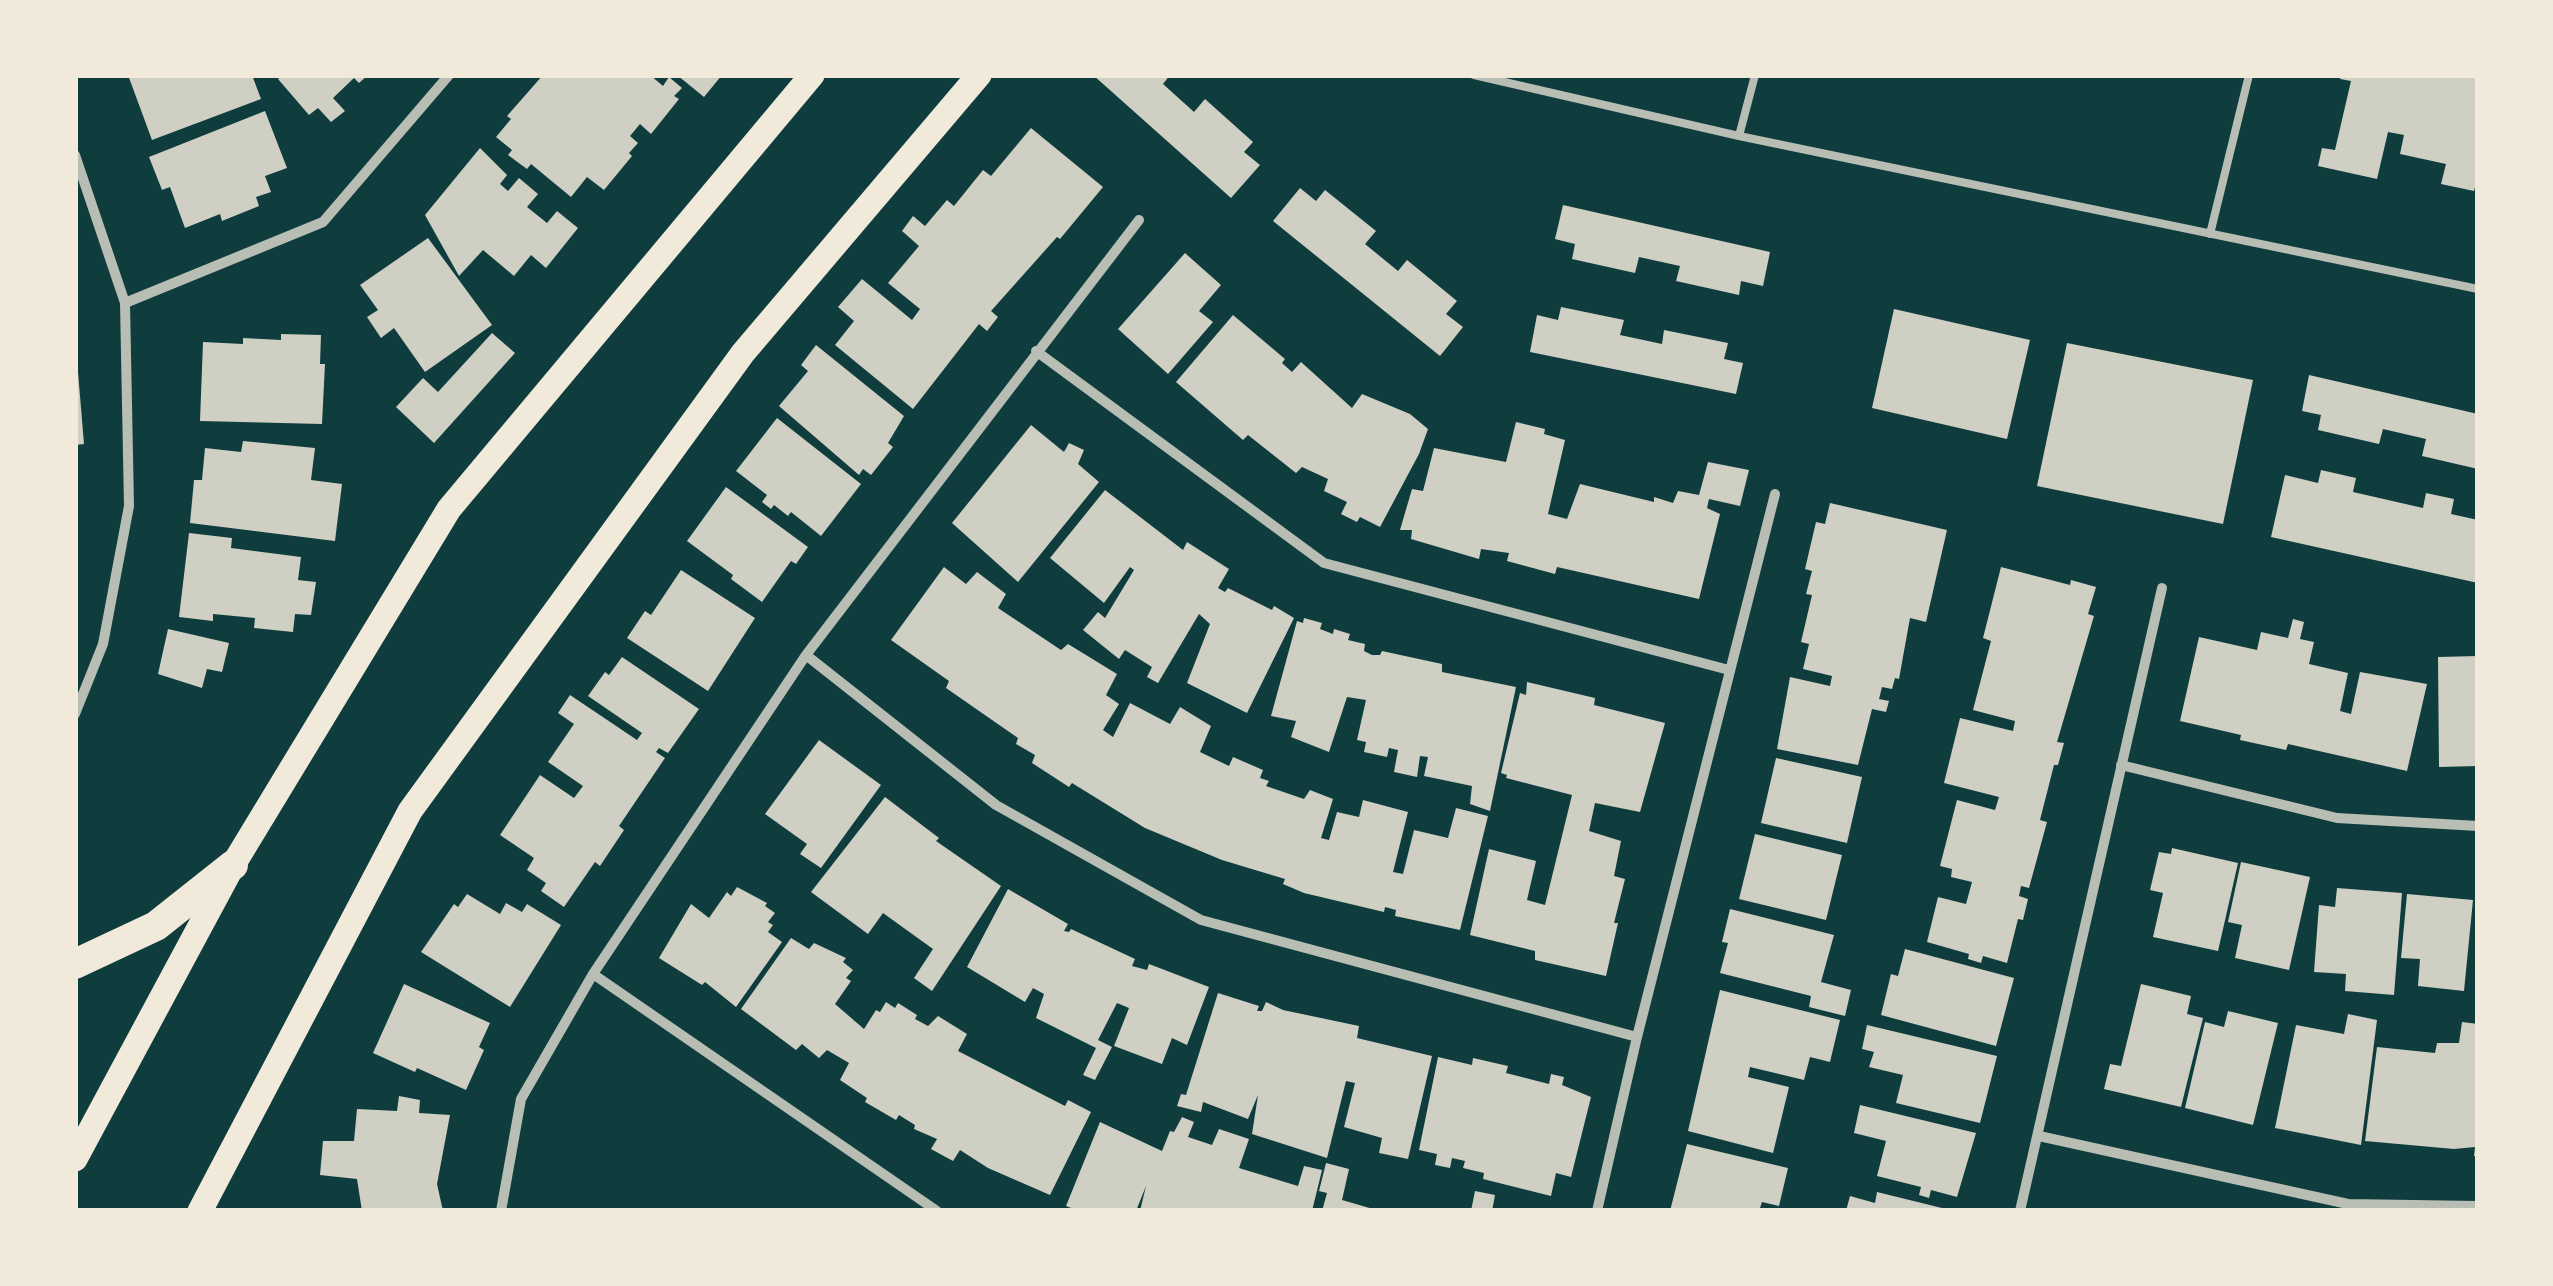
<!DOCTYPE html>
<style>
body{margin:0}
#map{position:relative;width:2553px;height:1286px;overflow:hidden;background:#0f3d3e;font-family:Arial,sans-serif}
canvas{display:block}
.frame{position:absolute;inset:0;border:78px solid #f1e9da;pointer-events:none}
</style>
<div id="map">
<canvas width="2553" height="1286"></canvas>
<div class="frame"></div>
</div>
<script>
const g = document.querySelector('canvas').getContext('2d');
g.lineJoin = 'round';
function fill(path, color) { g.fillStyle = color; g.fill(path, 'evenodd'); }
function strokePath(path, color, width, dash) { g.strokeStyle = color; g.lineWidth = width; g.lineCap = dash ? 'butt' : 'round'; g.setLineDash(dash || []); g.stroke(path); }
fill(new Path2D(`
 M128,75H252L261,99L152,140Z
 M284,75H368L359,83L354,78L333,98L345,111L331,122L318,108L309,115L278,79Z
 M543,75H650L663,86L669,77L682,88L674,96L679,99L651,134L640,124L630,136L638,143L629,153L632,156L604,190L587,177L571,197L531,164L527,169L508,155L512,150L496,137L511,119L507,116Z
 M677,75H722L704,97Z
 M1093,75H1170L1163,84L1194,112L1205,99L1253,142L1244,152L1260,165L1231,198Z
 M2341,75H2478V175L2474,191L2441,184L2446,164L2400,154L2404,135L2388,132L2377,179L2318,166L2322,148L2335,150L2351,81L2340,79Z
 M265,111L287,168L265,176L271,192L256,197L259,206L222,221L220,214L185,228L170,187L162,190L149,157Z
 M1031,128L1103,187L1060,239L1057,237L991,311L998,317L987,331L979,324L913,409L835,345L854,321L838,307L862,279L912,320L920,309L888,283L919,246L902,231L913,216L925,226L947,200L954,206L983,170L991,176Z
 M480,148L507,175L500,184L508,191L519,178L538,194L527,207L547,223L557,211L578,228L546,268L531,255L514,276L483,250L459,276L425,215Z
 M1300,188L1316,201L1325,190L1376,231L1365,244L1398,271L1407,260L1457,301L1446,314L1463,327L1440,356L1273,221Z
 M1563,205L1770,252L1763,286L1741,281L1739,295L1676,281L1680,266L1639,257L1635,273L1572,259L1575,244L1555,239Z
 M428,238L492,325L425,372L394,328L381,338L367,317L378,310L360,285Z
 M1185,253L1221,285L1199,311L1213,322L1168,374L1118,329Z
 M1561,307L1624,320L1620,335L1662,344L1664,330L1728,343L1724,359L1743,363L1736,394L1530,352L1537,315L1558,320Z
 M1894,309L2030,340L2007,439L1872,408Z
 M1233,315L1285,359L1282,363L1292,372L1301,362L1352,408L1362,394L1410,414L1428,429L1419,454L1380,527L1360,517L1357,522L1341,514L1347,502L1324,491L1328,479L1302,467L1296,473L1248,435L1243,440L1176,382Z
 M492,333L515,353L434,443L396,407L423,378L438,392Z
 M281,334L321,335L320,364H325L322,424L200,421L203,342L243,344V338L281,340Z
 M2067,343L2253,380L2223,524L2037,486Z
 M816,345L904,416L888,443L893,447L871,475L863,469L859,475L779,406L808,371L801,365Z
 M78,372L84,444L75,445V373Z
 M2309,375L2478,414V469L2422,456L2426,439L2383,429L2379,444L2318,430L2321,415L2302,411Z
 M777,418L861,484L821,536L791,512L788,516L774,505L771,509L762,502L767,495L736,471Z
 M1516,422L1545,429L1544,434L1565,440L1548,514L1567,519L1580,484L1654,502V497L1673,503L1678,491L1699,495L1708,462L1749,470L1740,506L1709,499L1707,508L1720,514L1699,599L1557,567L1555,574L1507,561L1509,553L1481,549L1479,559L1411,539L1412,530H1400L1412,489L1423,491L1434,448L1506,462Z
 M1031,425L1064,452L1069,443L1084,450L1078,464L1099,482L1018,582L952,523Z
 M243,441L315,448L311,480L342,484L335,541L190,523L194,480H202L205,448L241,452Z
 M2321,470L2356,478L2353,492L2423,508L2426,493L2454,499L2451,514L2478,520V583L2271,537L2285,475L2318,483Z
 M726,487L808,547L796,564L791,561L762,602L731,579L733,575L687,541Z
 M1105,490L1183,550L1187,542L1229,569L1218,588L1225,592L1228,588L1272,610L1274,606L1294,618L1247,713L1187,683L1210,624L1199,614L1158,683L1147,677L1152,667L1125,650L1119,659L1083,630L1098,612L1105,618L1134,570L1130,567L1104,603L1050,558Z
 M1830,503L1947,530L1926,622L1910,618L1899,679L1895,678L1892,689L1882,687L1879,699L1889,701L1886,712L1872,709L1858,765L1777,749L1790,677L1830,686L1832,676L1803,669L1809,644L1801,642L1812,595L1806,594L1812,571L1805,569L1816,522L1825,524Z
 M189,533L232,538L231,548L301,557L298,580L316,582L311,615L295,614L293,632L254,628L255,618L213,614V621L179,617Z
 M944,567L966,584L977,572L1006,594L998,608L1061,650L1068,644L1117,674L1106,695L1119,704L1103,730L1113,737L1130,703L1170,724L1180,707L1211,726L1200,752L1229,766L1233,757L1263,770L1260,778L1269,781L1266,786L1304,799L1310,790L1333,799L1321,838L1329,840L1337,812L1359,817L1363,800L1408,812L1393,872L1403,874L1414,830L1448,838L1456,808L1488,816L1460,930L1395,916L1396,910L1385,907L1384,912L1304,893L1283,884L1285,879L1222,860L1145,828L1072,783L1069,787L1032,763L1035,755L1016,744L1018,738L946,688L949,681L891,640Z
 M2001,567L2070,585L2071,580L2096,587L2088,614L2094,616L2057,742L2064,743L2058,765H2054L2040,820L2047,822L2029,888L2021,886L2019,896L2028,899L2023,920L2018,919L2007,963L1983,956L1981,963L1968,959L1969,954L1927,942L1938,897L1966,904L1972,882L1951,877L1952,869L1940,866L1957,800L1995,810L1999,797L1944,783L1960,718L2013,731L2015,721L1973,710L1991,641L1983,638Z
 M681,570L755,618L708,691L627,638L645,611L651,615Z
 M1304,618L1322,623L1320,629L1333,634L1334,629L1350,634L1348,640L1365,644L1364,651L1372,655H1380L1382,651L1442,664V672L1516,687L1490,811L1470,804L1472,786L1424,776L1428,757L1420,756L1417,777L1394,772L1398,750L1389,748L1387,757L1364,752L1366,742L1357,740L1366,700L1347,697L1329,752L1291,737L1296,721L1271,716L1297,621L1303,623Z
 M2293,619L2304,622L2300,639L2314,642L2309,664L2348,673L2340,711L2351,714L2360,672L2427,684L2407,771L2288,744L2286,750L2240,740L2241,735L2180,721L2199,637L2257,650L2261,632L2288,638Z
 M168,629L229,643L222,672L207,669L202,688L158,674Z
 M2478,656V766L2439,767L2438,657Z
 M622,657L699,709L668,753L659,748L656,752L665,758L619,826L624,830L600,866L595,862L564,907L541,891L546,883L527,870L534,858L500,835L540,775L574,798L583,786L548,762L574,724L558,713L570,695L637,740L642,733L588,696L605,672L609,675Z
 M1527,682L1595,698L1594,705L1665,723L1640,812L1595,803L1589,831L1621,841L1614,876L1625,879L1614,923H1618L1606,976L1535,960V951L1470,935L1489,849L1536,861L1527,900L1545,905L1572,795L1506,778L1507,775L1501,773L1520,693L1526,695Z
 M819,740L881,785L821,868L800,854L807,844L765,814Z
 M1776,758L1862,777L1847,843L1761,823Z
 M885,797L939,838L936,841L1001,886L932,991L914,978L933,949L883,913L868,934L811,892Z
 M1755,834L1842,855L1826,920L1739,899Z
 M2172,848L2238,863L2218,951L2153,937L2163,893L2150,890L2159,852L2171,854Z
 M2241,862L2310,877L2289,970L2235,958L2242,925L2228,922Z
 M737,887L767,903L765,906L775,913L768,922L773,925L768,932L782,942L736,1007L705,982L702,985L659,958L691,904L709,918L727,892L731,896Z
 M2337,888L2402,893L2394,995L2345,991L2346,974L2314,972L2319,905L2335,907Z
 M1008,889L1068,924L1064,931L1069,932L1071,929L1135,959L1132,966L1147,970L1149,964L1209,987L1187,1045L1172,1038L1162,1064L1114,1046L1129,1008L1117,1003L1098,1040L1112,1047L1095,1080L1083,1075L1096,1048L1036,1018L1044,994L1033,988L1025,1002L967,967Z
 M467,894L500,914L506,903L522,912L527,904L561,925L510,1007L421,952L454,904L458,907Z
 M2407,894L2473,900L2464,991L2418,986L2420,959L2401,958Z
 M1730,909L1834,935L1821,982L1851,990L1845,1016L1809,1007L1811,996L1720,973L1728,943L1722,942Z
 M791,938L809,949L814,943L846,958L843,962L853,970L846,978L851,981L835,1004L864,1029L876,1010L880,1012L886,1002L895,1008L898,1003L917,1015L915,1019L928,1026L938,1016L967,1034L958,1051L1065,1106L1068,1100L1091,1112L1050,1195L988,1168L960,1150L953,1161L931,1149L937,1139L914,1129L915,1125L899,1115L896,1120L865,1102L867,1098L840,1080L849,1063L827,1050L819,1058L802,1044L796,1050L741,1009Z
 M1905,949L2014,978L1996,1046L1881,1015L1891,974L1898,976Z
 M404,984L490,1023L479,1047L484,1050L466,1090L417,1068L415,1072L373,1053Z
 M2141,984L2191,996L2187,1014L2203,1018L2181,1107L2104,1089L2110,1064L2121,1066Z
 M1720,990L1840,1020L1830,1062L1810,1057L1804,1080L1750,1067L1748,1077L1789,1087L1773,1153L1688,1131Z
 M1218,993L1259,1006L1257,1011H1262L1266,1002L1283,1010L1359,1026L1357,1038L1432,1056L1408,1159L1379,1153L1382,1138L1344,1127L1355,1083L1346,1081L1327,1158L1252,1134L1258,1095L1248,1119L1203,1102L1201,1112L1177,1106L1181,1094L1186,1095Z
 M2228,1011L2278,1023L2253,1125L2185,1108L2205,1022L2224,1027Z
 M2348,1014L2377,1020L2361,1145L2275,1128L2296,1025L2344,1034Z
 M2462,1022L2478,1024V1156H2474L2475,1147L2454,1149L2365,1141L2377,1047L2435,1053L2437,1043H2459Z
 M1867,1025L1997,1056L1980,1123L1896,1103L1903,1075L1869,1067L1874,1052L1862,1049Z
 M1438,1057L1472,1065L1473,1058L1508,1066L1506,1073L1549,1084L1551,1074L1564,1077L1562,1085L1591,1097L1571,1177L1556,1173L1551,1196L1483,1179L1484,1173L1463,1168L1465,1161L1452,1158L1450,1168L1435,1165L1437,1154L1419,1150Z
 M399,1096L420,1100L419,1113L450,1115L437,1184L443,1211H362L357,1179L320,1175L323,1141H354L357,1109L397,1111Z
 M1860,1105L1976,1133L1957,1197L1931,1190L1929,1198L1919,1195L1921,1187L1877,1176L1886,1141L1854,1133Z
 M1182,1117L1194,1122L1188,1137L1212,1145L1219,1129L1249,1139L1239,1168L1298,1186L1304,1166L1322,1170L1312,1211H1140L1146,1186L1136,1211H1079L1066,1206L1100,1122L1162,1151L1170,1131L1174,1132Z
 M1687,1144L1788,1168L1779,1206L1762,1202L1759,1211H1670Z
 M1326,1163L1349,1169L1342,1200L1380,1211H1322L1327,1193L1319,1191Z
 M1475,1191L1495,1195L1492,1211H1471Z
 M1877,1192L1950,1210L1949,1211H1846L1850,1196L1875,1203Z`), '#cfcfc3');
strokePath(new Path2D(`
 M1474,75L1739,136L2478,289
 M1739,136L1755,75
 M2210,234L2249,75`), '#b8beb3', 8);
strokePath(new Path2D(`
 M75,155L125,303L129,506L103,644L75,714
 M125,303L323,222L449,75
 M1036,351L1324,563L1729,670
 M806,655L996,805L1201,920L1637,1037
 M2121,765L2337,818L2478,826
 M593,974L937,1211
 M2039,1136L2348,1204L2478,1206
 M501,1211L521,1099L593,974L806,655L1139,220
 M1597,1211L1637,1037L1775,494
 M2020,1211L2162,588`), '#b8beb3', 10);
strokePath(new Path2D(`
 M75,1159L233,865L449,509L812,75
 M200,1211L410,811L743,353L979,75`), '#f1e9da', 25);
strokePath(new Path2D(`
 M75,964L156,926L233,865`), '#f1e9da', 30);
</script>
